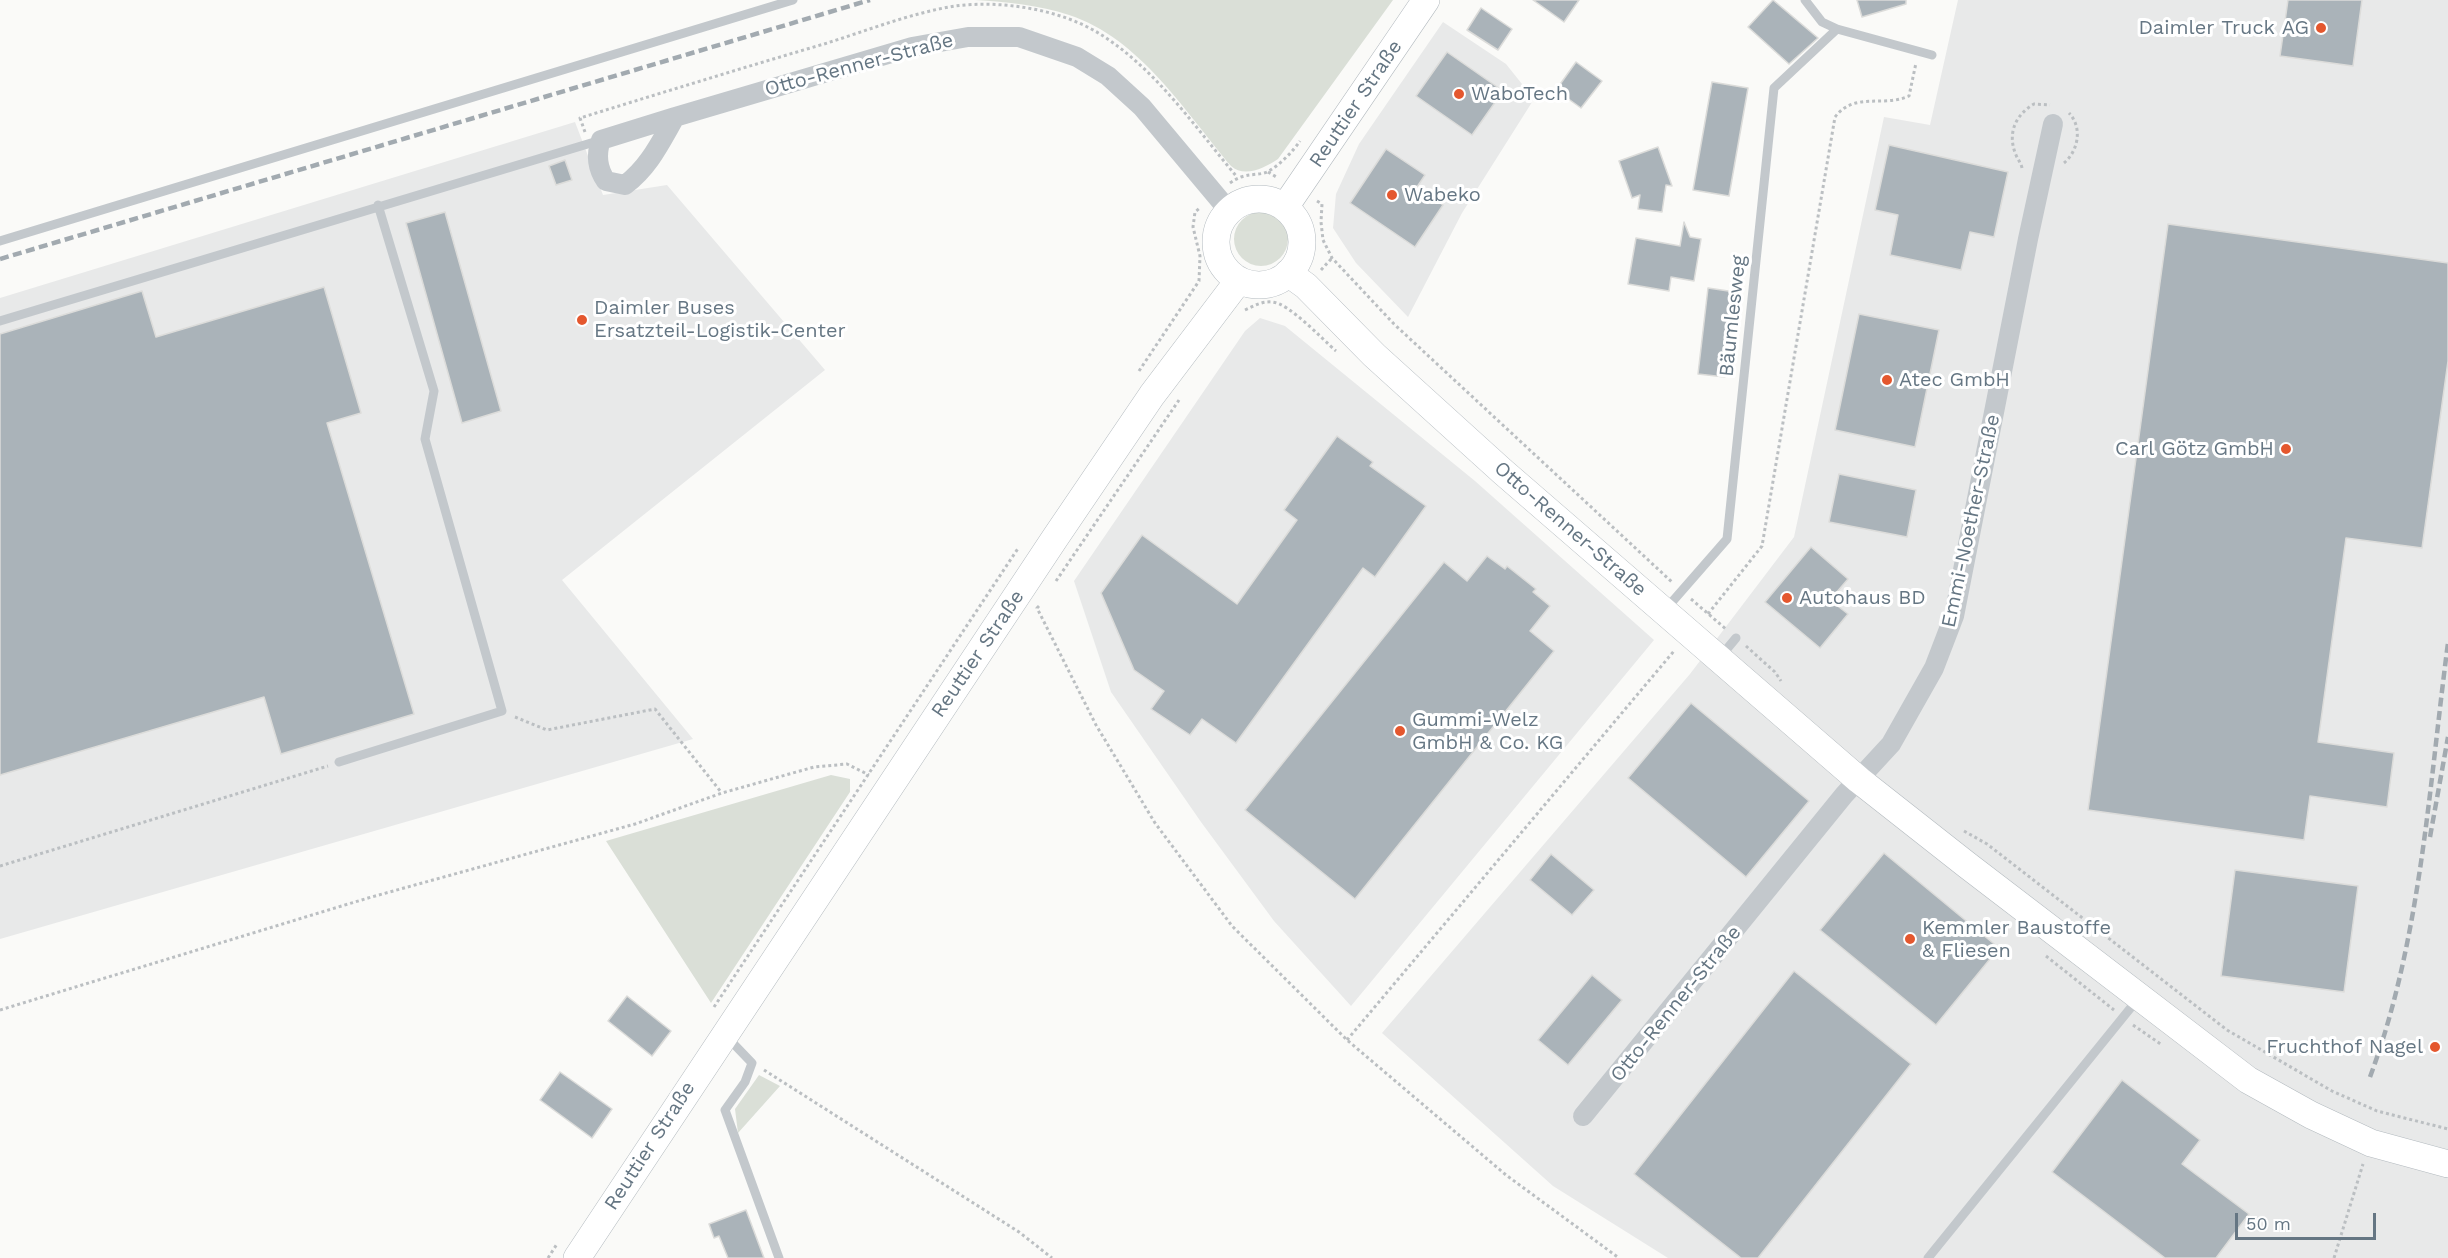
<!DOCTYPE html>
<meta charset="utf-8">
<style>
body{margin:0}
#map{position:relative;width:2448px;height:1258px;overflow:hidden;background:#fafaf8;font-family:"Work Sans",sans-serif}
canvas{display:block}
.scale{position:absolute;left:2235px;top:1213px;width:141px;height:27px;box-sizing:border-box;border:3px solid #657683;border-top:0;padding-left:8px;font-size:18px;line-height:21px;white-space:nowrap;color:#657683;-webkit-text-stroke:4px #fff;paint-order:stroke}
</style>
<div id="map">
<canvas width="2448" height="1258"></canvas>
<div class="scale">50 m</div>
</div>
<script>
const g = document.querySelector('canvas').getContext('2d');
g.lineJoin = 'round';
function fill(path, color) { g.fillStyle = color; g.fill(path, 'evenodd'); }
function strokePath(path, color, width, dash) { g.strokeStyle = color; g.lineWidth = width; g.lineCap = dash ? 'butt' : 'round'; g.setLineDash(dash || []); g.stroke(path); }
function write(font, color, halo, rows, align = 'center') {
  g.font = font + ' "Work Sans",sans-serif'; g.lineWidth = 6; g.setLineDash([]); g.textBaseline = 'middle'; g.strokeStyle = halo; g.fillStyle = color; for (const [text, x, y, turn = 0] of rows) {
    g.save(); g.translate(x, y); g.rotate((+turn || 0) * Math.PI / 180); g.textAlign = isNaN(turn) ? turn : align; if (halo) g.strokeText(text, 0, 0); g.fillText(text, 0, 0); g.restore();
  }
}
fill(new Path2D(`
 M1958,0H2448V1258H1668L1553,1186L1382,1033L1690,674L1794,537L1884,117L1930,125Z
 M1443,22L1506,64L1534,99L1462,213L1408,317L1356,263L1333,228L1336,194L1359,144Z
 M575,122L603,195L667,185L825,370L562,580L693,739L0,939V298Z
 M1260,318L1285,326L1475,481L1654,640L1351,1006L1274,921L1201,822L1111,692L1074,581L1245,331Z`), '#e8e9e9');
fill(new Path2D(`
 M975,0H1393L1278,159C1265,168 1244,178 1231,166C1186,113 1140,38 1069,15C1039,5 1007,2 975,0Z
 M1234 239a27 27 0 1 1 54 0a27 27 0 1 1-54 0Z
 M831,775L850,779V792L711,1003L606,841Z
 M759,1075L780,1086L738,1133L735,1109Z`), '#dadfd7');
const building = new Path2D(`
 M1533,0H1579L1564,22Z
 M1773,0L1818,38L1789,64L1748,27Z
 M1857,0H1906V4L1862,17Z
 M2288,0H2362L2353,66L2280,56Z
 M1481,8L1512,29L1498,50L1467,30Z
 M1447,52L1503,91L1472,135L1416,96Z
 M1576,62L1602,81L1581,108L1556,90Z
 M1712,82L1748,88L1729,196L1693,190Z
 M1889,145L2008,172L1994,237L1970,232L1961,270L1890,255L1898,215L1875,210Z
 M1658,147L1672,186L1666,185L1662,212L1638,209L1640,195L1632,198L1619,161Z
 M1386,149L1425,175L1417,187L1443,205L1415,247L1350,203Z
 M565,160L572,180L556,185L549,166Z
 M445,212L501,411L462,423L406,223Z
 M1684,222L1690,237L1701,239L1694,281L1671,277L1669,291L1628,284L1636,238L1680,246Z
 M2168,224L2448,263V361L2422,548L2346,538L2318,742L2394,753L2387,807L2310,796L2304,840L2088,810Z
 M324,287L361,413L327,423L414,714L281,754L264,697L0,775V334L142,291L156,337Z
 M1708,288L1735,292L1725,377L1698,374Z
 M1859,314L1939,330L1915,447L1835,430Z
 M1337,436L1373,462L1370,466L1426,506L1375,577L1363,568L1236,743L1202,719L1190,735L1151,709L1164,691L1134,670L1101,593L1142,535L1237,604L1297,520L1284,510Z
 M1839,474L1916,490L1907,537L1829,522Z
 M1811,547L1848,579L1830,600L1848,614L1820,648L1765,602Z
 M1487,556L1505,569L1507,566L1536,589L1533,592L1550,606L1530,631L1554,651L1355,899L1245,810L1444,562L1467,581Z
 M1691,703L1809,801L1746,877L1628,778Z
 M1884,853L1999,948L1936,1025L1820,930Z
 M1551,854L1594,890L1572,915L1530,880Z
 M2235,870L2358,886L2344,992L2221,976Z
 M1794,971L1911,1064L1758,1258H1741L1634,1174Z
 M1592,975L1622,1000L1568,1065L1538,1040Z
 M627,996L671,1031L652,1056L608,1021Z
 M560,1072L612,1109L592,1138L540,1100Z
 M2122,1080L2200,1140L2182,1164L2249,1214L2216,1258H2165L2052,1172Z
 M746,1210L764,1258H728L719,1236L714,1238L709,1224Z`);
fill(building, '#aab3b9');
strokePath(building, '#dcdcda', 1.5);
const secondary = new Path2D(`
 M1216 242a43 43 0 1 1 86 0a43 43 0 1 1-86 0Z
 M1285,207L1426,0
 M1288,273L1306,286L1374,355L1502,471L1859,780L1967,865L2248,1080L2311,1115L2371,1143L2448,1164
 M577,1258L1055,538L1152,395L1239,280`);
strokePath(secondary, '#b3babf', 28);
strokePath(new Path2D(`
 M585,132L580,118C661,93 742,68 824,44C866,31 911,13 955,6C1001,0 1060,9 1100,34C1156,69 1195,127 1237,177
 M2064,163C2078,151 2083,128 2069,113
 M2022,168C2021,163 2018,160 2016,155C2007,134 2015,115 2034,104L2050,105
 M1268,172L1278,178
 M1230,183C1246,171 1258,177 1269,171C1281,164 1293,151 1300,141
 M1317,201L1322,204L1321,222L1323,240L1332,258L1394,324L1673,583
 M1321,270L1332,258
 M1245,310C1254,306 1262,301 1272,302C1289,303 1322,339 1336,351
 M1139,371L1199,281L1200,256L1193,227L1195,212L1201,207
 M1056,581L1179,400
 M1691,599L1727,630
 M1039,606L1037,608L1096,725L1155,823L1232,926L1347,1040L1506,1175L1619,1258
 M1708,614L1762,546L1835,117C1855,91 1883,108 1909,96L1916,63
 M1746,646L1775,672L1781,681
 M515,717L547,730L655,709L721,792
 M1964,831L1987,844L2227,1030L2332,1091L2377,1111L2448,1129
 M0,866L328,766
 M2046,956L2114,1010
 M714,1007L1019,547
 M0,1010L368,898L635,824L722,793L814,767L847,764L869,775
 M2133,1025L2162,1045
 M1347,1040L1674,651
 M764,1070L1019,1232L1052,1258
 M548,1258L557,1244
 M2334,1258L2363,1164`), '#bbbfc2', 3, [3, 3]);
strokePath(new Path2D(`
 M1805,0L1822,22L1837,29L1932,55
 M0,241L793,0
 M0,321L601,140
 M1665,610L1727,539L1774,88L1837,29
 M1721,656L1736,638
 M339,762L502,711L425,439L434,391L378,205
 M728,1038L752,1063L745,1082L725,1110L779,1258
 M1928,1258L2137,1000`), '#c3c8cc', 9);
strokePath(new Path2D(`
 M675,117L912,47L968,37H1019L1077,57L1108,76L1142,107L1229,211
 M675,117C660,143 649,167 625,185L606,181C597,168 596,154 601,140Z
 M1583,1116L1844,795L1891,744L1934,668L1954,616L2028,239L2053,124`), '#c3c8cc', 20);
strokePath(secondary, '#fff', 27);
strokePath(new Path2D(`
 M0,259L870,0
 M2430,837L2448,737
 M2370,1077C2421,940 2429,786 2448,643`), '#a2aab0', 4.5, [9, 4.5]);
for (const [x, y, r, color] of [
 [2321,28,6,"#e4572e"],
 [1459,94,6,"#e4572e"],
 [1392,195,6,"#e4572e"],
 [582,320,6,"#e4572e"],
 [1887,380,6,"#e4572e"],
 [2286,449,6,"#e4572e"],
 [1787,598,6,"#e4572e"],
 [1400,731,6,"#e4572e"],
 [1910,939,6,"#e4572e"],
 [2435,1047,6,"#e4572e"]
]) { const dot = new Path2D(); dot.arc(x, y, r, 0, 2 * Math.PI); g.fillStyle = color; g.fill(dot); strokePath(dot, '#fff', 2); }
write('20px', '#657683', '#fff', [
 ["Daimler Truck AG",2309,28,"right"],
 ["WaboTech",1471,94],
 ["Wabeko",1404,195],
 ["Daimler Buses",594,308],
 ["Ersatzteil-Logistik-Center",594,331],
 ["Atec GmbH",1899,380],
 ["Carl Götz GmbH",2274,449,"right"],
 ["Autohaus BD",1799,598],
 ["Gummi-Welz",1412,720],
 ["GmbH & Co. KG",1412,743],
 ["Kemmler Baustoffe",1922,928],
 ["& Fliesen",1922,951],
 ["Fruchthof Nagel",2423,1047,"right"]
], 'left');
write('20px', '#657683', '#fff', [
 ["Otto-Renner-Straße",859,65,-15],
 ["Reuttier Straße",1356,104,-56],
 ["Bäumlesweg",1733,316,-84],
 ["Emmi-Noether-Straße",1971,521,-78],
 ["Otto-Renner-Straße",1570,529,41],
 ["Reuttier Straße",978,654,-56],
 ["Otto-Renner-Straße",1676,1004,-51],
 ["Reuttier Straße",650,1146,-57]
]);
</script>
